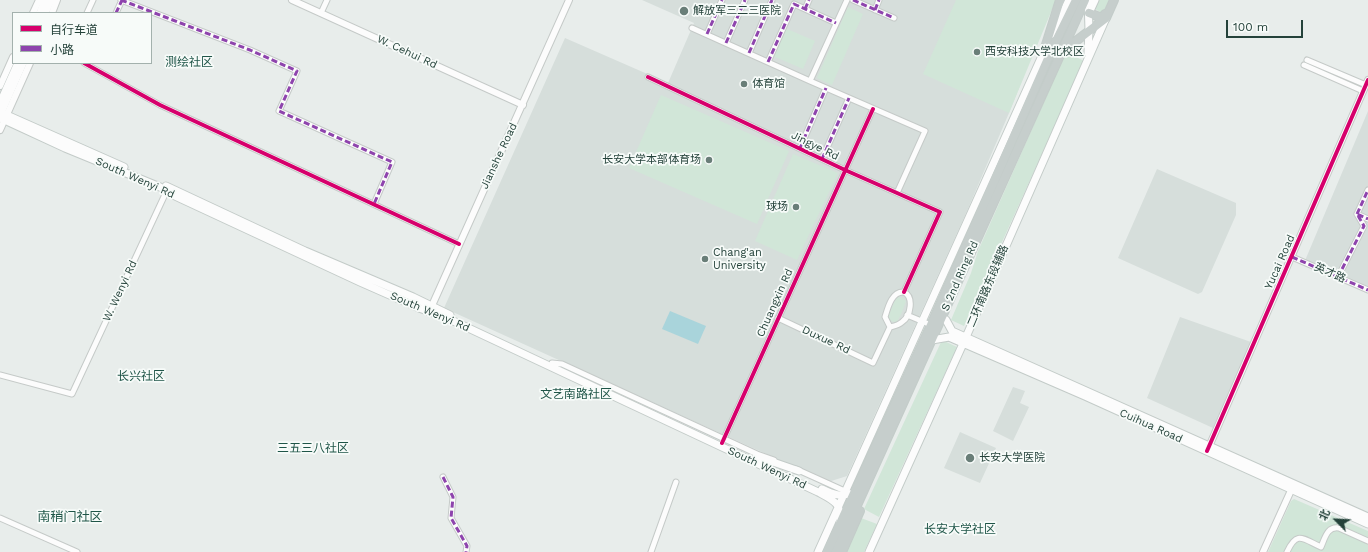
<!DOCTYPE html>
<meta charset="utf-8">
<style>
body{margin:0}
#map{position:relative;width:1368px;height:552px;overflow:hidden;background:#e8edeb;font-family:"Work Sans","Noto Sans SC",sans-serif}
canvas{display:block}
.legend{position:absolute;left:12px;top:12px;width:140px;height:52px;box-sizing:border-box;background:#f7fbf9;border:1px solid #a3b1ad;margin:0;padding:5px 7px;list-style:none;font-size:12px;color:#24423a}
.legend li{display:flex;align-items:center;gap:8px;height:20px}
.legend b{width:20px;border:1px solid #a3b1ad}
.north{position:absolute;left:1316px;top:500px;width:40px;height:40px;-webkit-text-stroke:3px #f7fbf9;paint-order:stroke;rotate:294deg;font-size:11px;font-weight:700;line-height:16px;text-align:center;color:#24423a}
.north::after{content:'';display:block;margin:auto;width:14px;height:18px;background:#24423a;clip-path:polygon(50% 0,100% 100%,50% 72%,0 100%)}
.scale{position:absolute;left:1226px;top:20px;width:77px;height:18px;box-sizing:border-box;border:2px solid #24423a;border-top:0;padding-left:5px;font-size:12px;line-height:14px;white-space:nowrap;color:#24423a;-webkit-text-stroke:3px #f7fbf9;paint-order:stroke}
</style>
<div id="map">
<canvas width="1368" height="552"></canvas>
<ul class="legend">
<li><b style="height:5px;background:#d6006c"></b>自行车道</li>
<li><b style="height:5px;background:#8e44ad"></b>小路</li>
</ul>
<div class="north">北</div>
<div class="scale">100 m</div>
</div>
<script>
const g = document.querySelector('canvas').getContext('2d');
g.lineJoin = 'round';
function fill(path, color) { g.fillStyle = color; g.fill(path, 'evenodd'); }
function strokePath(path, color, width, dash) { g.strokeStyle = color; g.lineWidth = width; g.lineCap = dash ? 'butt' : 'round'; g.setLineDash(dash || []); g.stroke(path); }
function write(font, color, halo, rows, align = 'center') {
  g.font = font + ' "Work Sans","Noto Sans SC",sans-serif'; g.lineWidth = 3.5; g.setLineDash([]); g.textBaseline = 'middle'; g.strokeStyle = halo; g.fillStyle = color; for (const [text, x, y, turn = 0] of rows) {
    g.save(); g.translate(x, y); g.rotate((+turn || 0) * Math.PI / 180); g.textAlign = isNaN(turn) ? turn : align; if (halo) g.strokeText(text, 0, 0); g.fillText(text, 0, 0); g.restore();
  }
}
fill(new Path2D(`
 M642,0H1054L1009,113L967,211L847,476L828,482L444,308L565,38L668,83L694,23Z
 M1368,111V290L1304,263Z
 M1157,169L1236,203V215L1202,292L1198,294L1118,258Z
 M1180,317L1251,342L1213,428L1147,398Z
 M1013,387L1025,391L1020,403L1029,407L1013,441L993,431Z
 M960,432L996,448L980,483L944,468Z`), '#d6dedb');
fill(new Path2D(`
 M956,0H1056L1009,113L923,74Z
 M1099,0H1109L1104,12L1102,13L1095,9Z
 M848,7L863,14L832,85L817,78Z
 M785,28L815,41L803,69L773,56Z
 M1066,52L1084,61L964,326L951,320L971,273L978,251Z
 M661,95L789,151L757,224L629,168Z
 M793,154L838,173L797,260L755,241Z
 M900,297L903,298L906,301L902,312L897,322C892,322 890,321 888,316L896,298Z
 M942,340L957,347L879,517L864,509Z
 M1294,499L1368,531V552H1268L1291,501Z
 M861,518L877,524L864,552H845Z`), '#d1e6d8');
fill(new Path2D(`
 M670,311L706,326L698,344L662,329Z`), '#a9d4db');
const minor = new Path2D(`
 M121,0L250,50L297,71L279,111L392,162L374,204
 M847,0L810,81L925,131L897,193
 M853,0L894,18
 M805,9L809,0
 M875,10L879,0
 M87,13L93,0
 M116,13L122,0
 M321,13L327,0
 M692,28L810,81
 M707,34L722,0
 M726,43L745,0
 M749,53L772,0
 M1307,60L1366,85
 M768,62L794,4L836,23
 M84,63L160,105L459,244
 M1304,65L1363,91
 M648,77L845,170L940,212L904,292
 M800,148L826,88
 M822,159L849,98
 M1357,214L1368,190
 M1292,257L1368,290
 M1338,277L1364,226L1357,214L1368,219
 M907,315L931,325
 M778,318L873,363L890,327L885,317C888,307 892,291 904,292
 M890,327C894,326 899,325 902,322C911,316 914,297 904,292
 M552,363L562,364L757,454L774,460
 M0,375L72,394L168,188
 M722,443L873,109
 M796,469L847,492
 M443,477L453,497L451,518L467,546L466,552
 M0,518L77,552
 M651,552L676,482
 M1287,552C1297,530 1303,539 1321,547C1325,538 1327,526 1339,528L1368,541`);
const tertiary = new Path2D(`
 M292,0L523,105
 M33,13L39,0
 M52,13L57,0
 M0,86L13,57
 M0,130L30,63
 M430,310L569,0
 M1208,449L1368,80
 M1263,552L1293,486`);
const secondary = new Path2D(`
 M1088,0L1089,30L1088,53
 M40,13L45,0
 M45,13L51,0
 M1089,13L1095,0
 M1052,34L1069,0
 M0,103L18,63
 M0,112L124,167
 M0,115L23,63
 M0,118L65,148L160,187L175,196L360,282L419,308L447,318L818,492C833,500 842,503 840,522
 M166,186L305,251L413,297L450,315
 M946,320L952,331L1368,517
 M932,340L949,337L1085,396L1368,524
 M756,459L773,462L799,471
 M822,489C834,495 840,497 854,493
 M818,552L1046,47
 M869,552L966,337L1106,18`);
const trunk = new Path2D(`
 M1089,13L1102,18L1105,14
 M1044,51L1060,0
 M1063,51L1106,18L1114,0
 M827,552L931,325L1053,47L1076,0
 M836,552L1085,0
 M842,552L860,511`);
strokePath(minor, '#c5cac8', 7);
strokePath(tertiary, '#c5cac8', 8);
strokePath(secondary, '#c3cbc8', 9);
strokePath(trunk, '#c3ccc9', 10);
strokePath(minor, '#fcfcfc', 5);
strokePath(tertiary, '#fcfcfc', 6);
strokePath(secondary, '#fcfcfc', 7);
strokePath(trunk, '#c6cecc', 8);
strokePath(new Path2D(`
 M121,0L250,50L297,71L279,111L392,162L374,204
 M853,0L894,18
 M805,9L809,0
 M875,10L879,0
 M116,13L122,0
 M707,34L722,0
 M726,43L745,0
 M749,53L772,0
 M768,62L794,4L836,23
 M800,148L826,88
 M822,159L849,98
 M1357,214L1368,190
 M1292,257L1368,290
 M1338,277L1364,226L1357,214L1368,219
 M443,477L453,497L451,518L467,546L466,552`), '#8e44ad', 3, [6, 3]);
strokePath(new Path2D(`
 M84,63L160,105L459,244
 M648,77L845,170L940,212L904,292
 M722,443L873,109
 M1207,451L1368,80`), '#d6006c', 4);
for (const [x, y, r, color] of [
 [684,11,5,"#697e78"],
 [977,52,4,"#697e78"],
 [744,84,4,"#697e78"],
 [709,160,4,"#697e78"],
 [796,207,4,"#697e78"],
 [705,259,4,"#697e78"],
 [970,458,5,"#697e78"]
]) { const dot = new Path2D(); dot.arc(x, y, r, 0, 2 * Math.PI); g.fillStyle = color; g.fill(dot); strokePath(dot, '#f7fbf9', 1.5); }
write('11px', '#24423a', '#f7fbf9', [
 ["解放军三二三医院",693,11],
 ["西安科技大学北校区",985,52],
 ["体育馆",752,84],
 ["长安大学本部体育场",701,160,"right"],
 ["球场",788,207,"right"],
 ["Chang'an",713,253],
 ["University",713,266],
 ["长安大学医院",979,458]
], 'left');
write('11px', '#24423a', '#f7fbf9', [
 ["W. Cehui Rd",407,52,25],
 ["Jingye Rd",815,146,26],
 ["Jianshe Road",499,156,-65],
 ["South Wenyi Rd",135,178,24],
 ["Yucai Road",1280,262,-66],
 ["英才路",1330,273,24],
 ["S 2nd Ring Rd",960,276,-66],
 ["二环南路东段辅路",988,286,-67],
 ["W. Wenyi Rd",120,291,-65],
 ["Chuangxin Rd",775,303,-66],
 ["South Wenyi Rd",430,312,23],
 ["Duxue Rd",826,340,25],
 ["Cuihua Road",1151,426,24],
 ["South Wenyi Rd",767,468,25]
]);
write('12px', '#1f5548', '#f7fbf9', [
 ["测绘社区",189,62],
 ["长兴社区",141,376],
 ["文艺南路社区",576,394],
 ["三五三八社区",313,448],
 ["长安大学社区",960,529]
]);
write('13px', '#1f5548', '#f7fbf9', [
 ["南稍门社区",70,517]
]);
</script>
